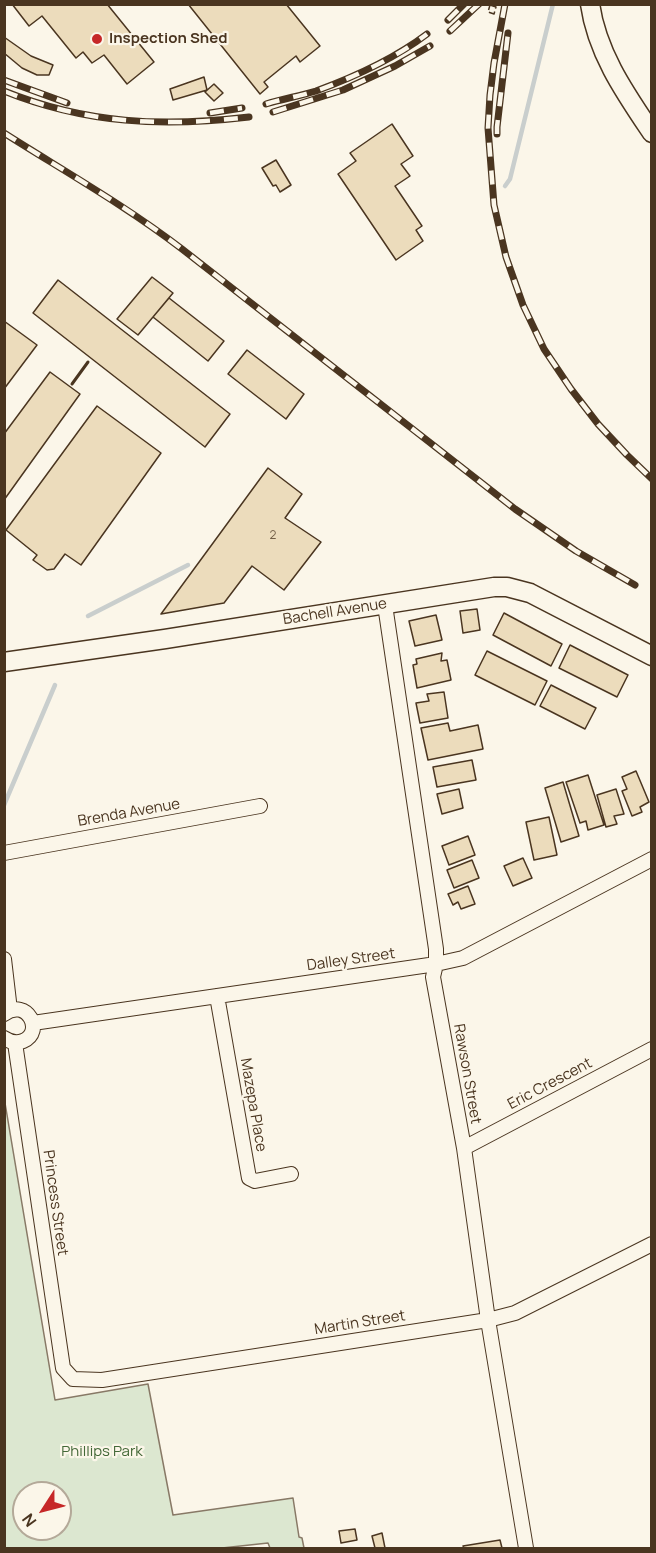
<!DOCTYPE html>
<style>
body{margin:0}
#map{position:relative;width:656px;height:1553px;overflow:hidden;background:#fbf6e9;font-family:Manrope,sans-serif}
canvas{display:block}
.frame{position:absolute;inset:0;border:6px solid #4a3520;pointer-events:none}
.north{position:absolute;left:12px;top:1481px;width:60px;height:60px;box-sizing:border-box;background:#fbf6e9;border:2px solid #b4a999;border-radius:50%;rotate:234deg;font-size:16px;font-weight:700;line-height:24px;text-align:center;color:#4a3520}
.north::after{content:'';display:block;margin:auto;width:21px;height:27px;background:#c62828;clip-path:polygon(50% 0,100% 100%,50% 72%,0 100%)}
</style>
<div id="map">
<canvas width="656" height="1553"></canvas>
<div class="frame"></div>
<div class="north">N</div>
</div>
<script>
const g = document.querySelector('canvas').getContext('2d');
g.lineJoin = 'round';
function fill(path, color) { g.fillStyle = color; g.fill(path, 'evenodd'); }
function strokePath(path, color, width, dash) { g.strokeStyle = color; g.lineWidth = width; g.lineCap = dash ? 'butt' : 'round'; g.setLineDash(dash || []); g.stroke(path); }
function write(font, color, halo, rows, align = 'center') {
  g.font = font + ' Manrope,sans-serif'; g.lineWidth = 4.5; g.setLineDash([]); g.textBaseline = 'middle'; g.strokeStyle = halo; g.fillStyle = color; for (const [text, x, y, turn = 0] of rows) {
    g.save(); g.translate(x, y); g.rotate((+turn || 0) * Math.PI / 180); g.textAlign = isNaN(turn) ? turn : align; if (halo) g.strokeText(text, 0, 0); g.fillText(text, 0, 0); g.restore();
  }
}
const green = new Path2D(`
 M4,1097L55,1400L148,1384L173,1515L293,1498L299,1537L302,1538L304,1548H270L268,1543L222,1548H5ZM24,1493H60V1529H24Z`);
fill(green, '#dce7d0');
strokePath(green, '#887966', 1.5);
strokePath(new Path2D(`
 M505,186L510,179L553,4
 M88,616L188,565
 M4,805L55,685`), '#c9cecd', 4.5);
const building = new Path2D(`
 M12,4H107L154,62L127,84L104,55L92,63L83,52L76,58L42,16L29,26Z
 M188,4H286L320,46L300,62L296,56L264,82L268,87L260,94Z
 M4,37L31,56L53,65L49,75H37L22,68L4,53Z
 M204,77L207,90L173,100L170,89Z
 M214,84L223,93L214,101L205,92Z
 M392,124L413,156L401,164L410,176L395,186L422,226L416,230L423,241L396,260L338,174L356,161L350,153Z
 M276,160L291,185L280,192L276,185L273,186L262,168Z
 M152,277L173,293L138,335L117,319Z
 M58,280L230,414L205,447L33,313Z
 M169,298L224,341L208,361L153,317Z
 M4,321L37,345L4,389Z
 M247,350L304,394L286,419L228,374Z
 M50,372L80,394L4,500V434Z
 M97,406L161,453L81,565L65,554L54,569L47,570L33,560L37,555L6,530Z
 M268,468L302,494L285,518L321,542L284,590L252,566L224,603L161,614Z
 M477,609L480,630L463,633L460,611Z
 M504,613L562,644L551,666L493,635Z
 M436,615L442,640L415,646L409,621Z
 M570,645L628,675L617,697L559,668Z
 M487,651L547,681L535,705L475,675Z
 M442,653L441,661L447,660L451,680L417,688L413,665L417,664L416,659Z
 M551,685L596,708L585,729L540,706Z
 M444,692L448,718L420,723L416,703L429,701L427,694Z
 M448,723L450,731L478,725L483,749L428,760L421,728Z
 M472,760L476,780L437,787L433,767Z
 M636,771L649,802L640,807L642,812L632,816L622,791L627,789L622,777Z
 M588,775L604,825L588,830L586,821L580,823L566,782Z
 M563,782L579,836L561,842L545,788Z
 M459,789L463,808L442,814L437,794Z
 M616,789L624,814L614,816L617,824L606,827L597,795Z
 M549,817L557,855L534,860L526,822Z
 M468,836L475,855L449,865L442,846Z
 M523,858L532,878L513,886L504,866Z
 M472,860L479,878L454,888L447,870Z
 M468,886L475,904L461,909L458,902L453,905L448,894Z
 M355,1529L357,1540L341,1543L339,1531Z
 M382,1533L385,1548H375L372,1536Z
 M500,1540L502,1548H464L463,1546Z`);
fill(building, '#ecdcbc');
strokePath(building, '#4a3520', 1.5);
const minor = new Path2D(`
 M385,605L436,949V964L433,977L464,1148L488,1320L526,1548
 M4,853L260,806
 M4,959L10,1010
 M217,996L249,1178L255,1181L291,1174
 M4,1014C27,997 45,1032 23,1041C16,1044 10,1042 4,1038
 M33,1023L436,964L463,958L652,859
 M15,1043L63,1368L73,1379L102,1380L488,1320L515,1313L652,1244
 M464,1148L652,1049`);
const secondary = new Path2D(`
 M590,4C597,53 625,93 652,133
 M4,662L165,639L494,587H507L530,593L652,656`);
strokePath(minor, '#4a3520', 16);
strokePath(secondary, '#4a3520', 21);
strokePath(minor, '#fbf6e9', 14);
strokePath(secondary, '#fbf6e9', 18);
const rail = new Path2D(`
 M505,4L494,63L490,95L488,128L494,205L506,257L523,305L544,349L571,389L598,424L627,455L652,479
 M448,20L464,4
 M450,31L479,4
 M4,80L67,103
 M4,91C86,124 163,127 249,117
 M266,104C282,99 300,96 316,91C354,77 394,59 427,34
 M273,112L343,90L395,66L430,46
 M210,113L242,108
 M4,133C64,171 126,206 182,249L515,509L576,551L635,585
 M497,134V127L508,33`);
strokePath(rail, '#4a3520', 7);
strokePath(rail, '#fbf6e9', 4.5, [14]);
strokePath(new Path2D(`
 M490,5L496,7L494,14L488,12Z`), '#4a3520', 1.5, [8, 3]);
strokePath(new Path2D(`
 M72,384L88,362`), '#4a3520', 3);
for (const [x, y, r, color] of [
 [97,39,6,"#c62828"]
]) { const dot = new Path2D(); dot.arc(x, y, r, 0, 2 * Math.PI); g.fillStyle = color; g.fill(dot); strokePath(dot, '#fbf6e9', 2); }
write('12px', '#725f47', null, [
 ["2",273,536]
]);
write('bold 15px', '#4a3520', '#fbf6e9', [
 ["Inspection Shed",109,39]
], 'left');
write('15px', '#4a3520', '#fbf6e9', [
 ["Bachell Avenue",335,612,-9],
 ["Brenda Avenue",129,813,-10],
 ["Dalley Street",351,960,-8],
 ["Rawson Street",467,1074,80],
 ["Eric Crescent",550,1084,-28],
 ["Mazepa Place",253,1105,80],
 ["Princess Street",55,1203,82],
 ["Martin Street",360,1323,-9]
]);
write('15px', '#436837', '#fbf6e9', [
 ["Phillips Park",102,1452]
]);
</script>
